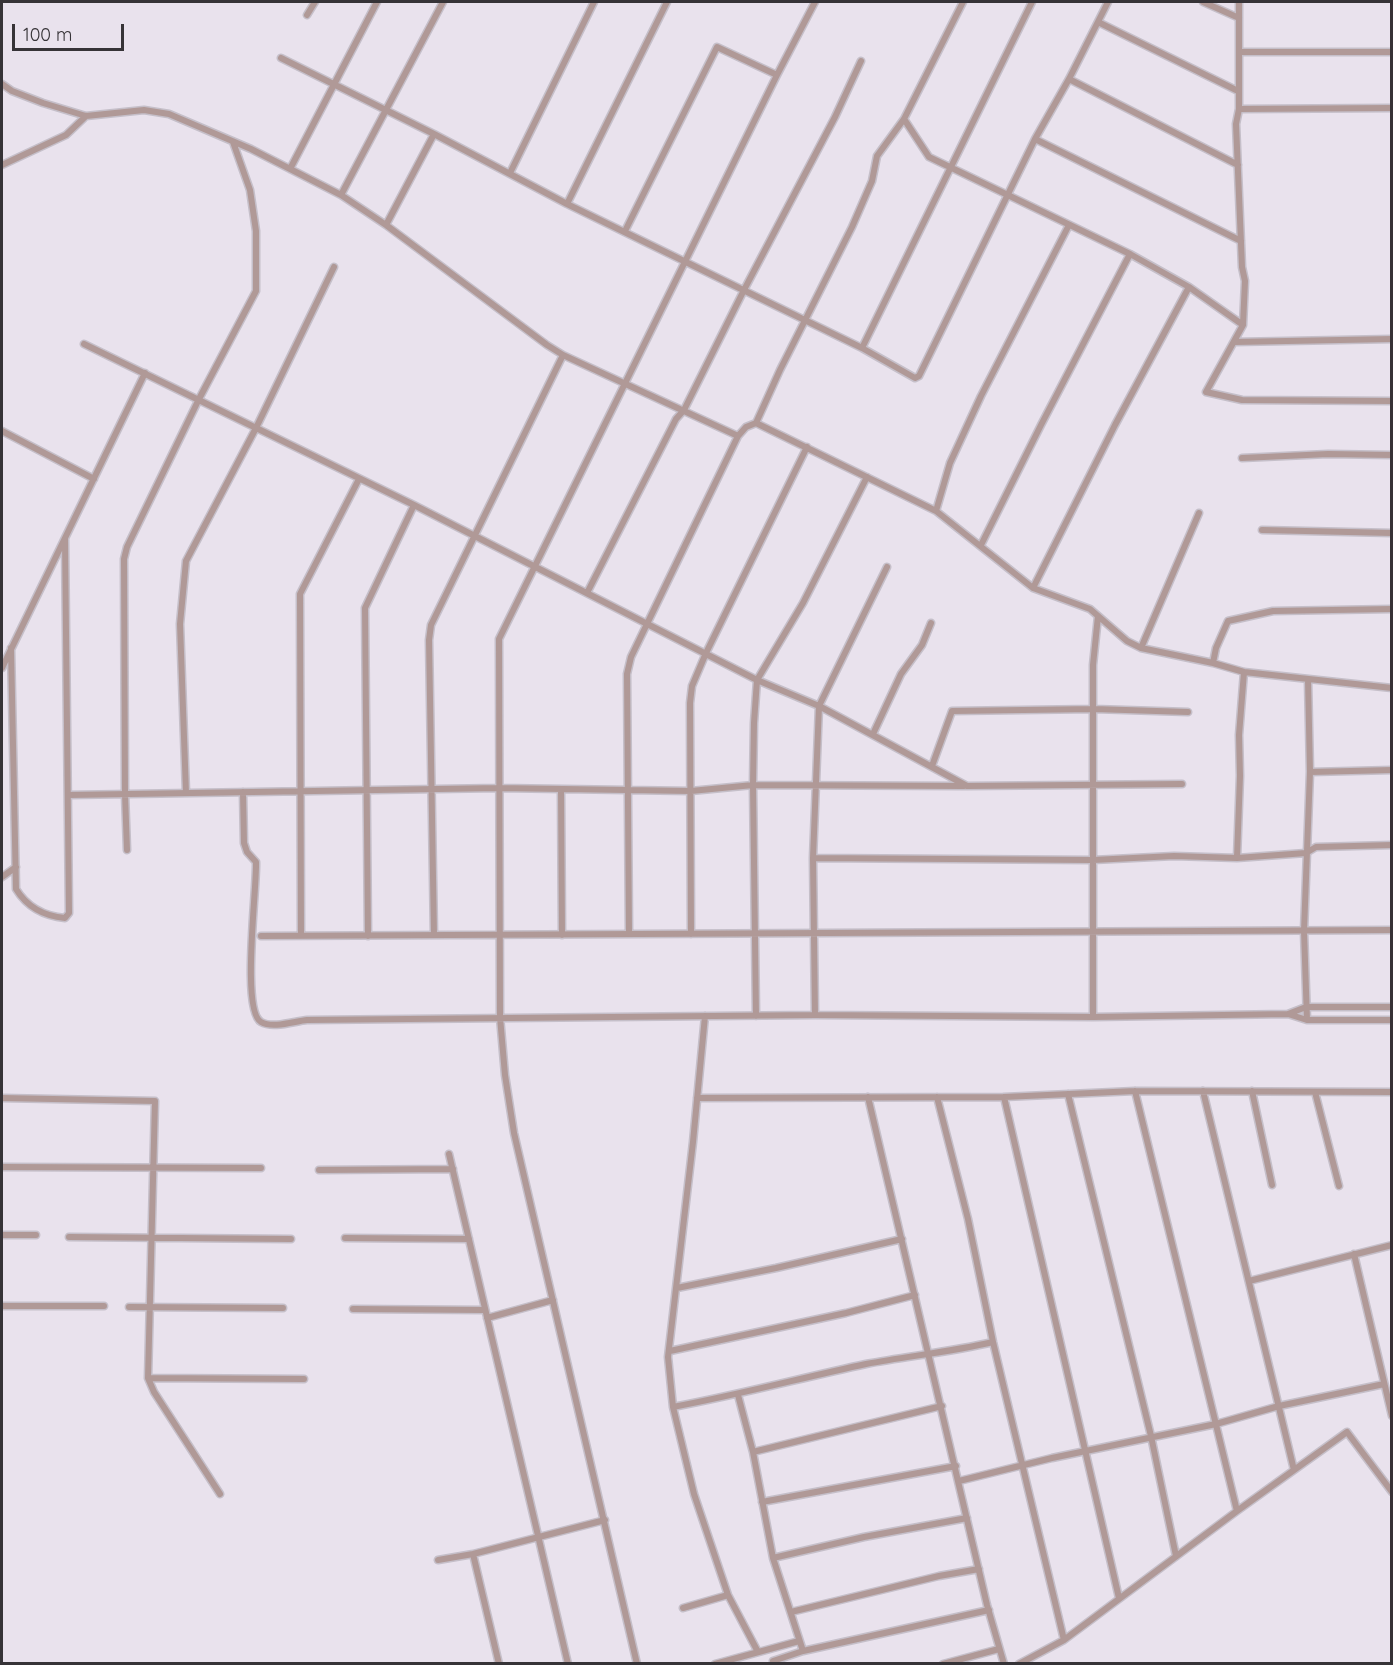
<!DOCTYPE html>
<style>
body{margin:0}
#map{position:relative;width:1393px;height:1665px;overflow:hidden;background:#e9e2ed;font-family:Quicksand,sans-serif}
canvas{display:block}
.frame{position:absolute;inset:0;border:3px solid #363337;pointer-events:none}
.scale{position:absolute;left:12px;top:24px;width:112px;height:27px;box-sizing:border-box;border:3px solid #363337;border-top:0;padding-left:8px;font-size:18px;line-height:21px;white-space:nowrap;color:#363337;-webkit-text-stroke:4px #e9e2ed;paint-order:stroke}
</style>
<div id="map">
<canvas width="1393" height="1665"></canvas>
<div class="frame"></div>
<div class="scale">100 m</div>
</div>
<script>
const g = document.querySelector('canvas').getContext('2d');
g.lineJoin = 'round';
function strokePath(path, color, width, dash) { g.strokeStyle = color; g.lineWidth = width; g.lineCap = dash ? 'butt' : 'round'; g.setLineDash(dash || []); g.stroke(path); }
const street = new Path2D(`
 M1203,2L1239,18
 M1239,2V109L1236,124L1242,267L1245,281L1243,325L1206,392L1242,400L1392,401
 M307,15L315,2
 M1098,22L1238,91
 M1239,52H1392
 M281,58L434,134L567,204L862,348L915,378L919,376L1035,139L1069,79L1108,2
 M1069,79L1238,165
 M2,84L12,91L43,103L86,116L144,110L169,114L251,149L341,195L386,225L547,345L563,355L738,436L746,427L756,423L936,511L1033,588L1090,609L1127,641L1141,648L1213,663L1244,672L1392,688
 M1239,109L1392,108
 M904,119L929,157L1130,254L1189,287L1243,325
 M1035,139L1241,241
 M2,165L66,135L86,116
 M290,169L377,2
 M510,173L594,2
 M341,195L443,2
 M567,204L667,2
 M386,225L434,134
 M625,231L717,47L777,75
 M1234,342L1392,339
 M84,344L414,505L757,680L819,706L967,786L1182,784
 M862,348L1032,2
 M756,423L780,370L852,227L872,181L877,156L904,119L963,2
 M2,431L94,479
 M1242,458L1328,454L1392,455
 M936,511L950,463L981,396L1069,225
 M1262,530L1392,533
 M981,545L1041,425L1130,254
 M1033,588L1115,425L1189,287
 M587,593L676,419L684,410L744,290L835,117L861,61
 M11,648L16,889C27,907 43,916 65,918L69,913L65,539
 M1141,648L1199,513
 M1213,663L1216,648L1228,621L1273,611L1392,609
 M2,668L145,373
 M873,734L901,674L922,645L931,623
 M932,766L952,711L1094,709L1188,712
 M1310,772L1392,770
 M561,789L562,935
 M243,792L244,843L247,852L256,862C257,889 241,1010 261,1022C273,1029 295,1021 307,1020L815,1015L1093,1017L1288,1014L1307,1020H1392
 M186,793L180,624L186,561L256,428L334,267
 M68,795L499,788L691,791L753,785L964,786
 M127,850L125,794L124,559L127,547L199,399L256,291V231L250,190L233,142
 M813,858L1093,860L1174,856L1237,858L1306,853L1316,847L1392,845
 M1237,858L1240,776L1239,735L1244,672
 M2,877L16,867
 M629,934L627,674L631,657L738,436
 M691,934L690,703L692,686L706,653L807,447
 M434,935L429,640L431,625L563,355
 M261,936L1392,930
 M301,936L300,594L359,479
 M368,936L365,608L414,505
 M1288,1014L1306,1007H1392
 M815,1015L813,858L819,706L887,567
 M705,1016L693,1142L668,1357L673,1407L694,1494L728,1595L758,1652
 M756,1016L753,785L754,723L757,680L803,603L867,477
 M1093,1017V665L1098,616
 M1307,1020L1304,931L1310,772L1308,680
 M1135,1091L1237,1511
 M1203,1091L1294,1470
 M1252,1091L1272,1185
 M1315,1092L1339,1186
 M1068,1094L1151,1436L1176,1556
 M868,1097L987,1605L1004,1664
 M937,1097L968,1219L993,1342L1064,1640
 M1004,1097L1119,1598
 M2,1098L155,1101L148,1378L154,1392L220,1494
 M697,1098L1004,1097L1135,1091L1392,1092
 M449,1154L568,1664
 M2,1167L261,1168
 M319,1170L453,1169
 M2,1235H36
 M69,1237L291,1239
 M345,1238L469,1239
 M1354,1254L1392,1416
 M1249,1281L1392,1245
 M677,1288L776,1268L902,1239
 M2,1306H104
 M129,1307L283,1308
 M353,1309L485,1310
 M487,1318L553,1300
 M670,1351L846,1313L915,1295
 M148,1378L304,1379
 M738,1395L753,1452L773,1558L803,1651
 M673,1407C738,1395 801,1378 866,1364C908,1356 951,1352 993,1342
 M753,1452L942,1406
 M959,1481L1052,1458L1216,1424L1279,1406L1384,1384
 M762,1502L956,1466
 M473,1554L499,1664
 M773,1558L864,1537L967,1518
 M438,1560L473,1554L605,1520
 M683,1608L728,1595
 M791,1612L939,1576L979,1569
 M637,1664L514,1133L505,1075L500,1017L499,639L777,75L815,2
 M715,1664L799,1641
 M774,1664L773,1661L803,1651L989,1610
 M943,1664L999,1649
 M1019,1664L1064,1640L1237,1511L1347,1432L1392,1492`);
strokePath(street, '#c5bfc9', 9);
strokePath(street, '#b09997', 6);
</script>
